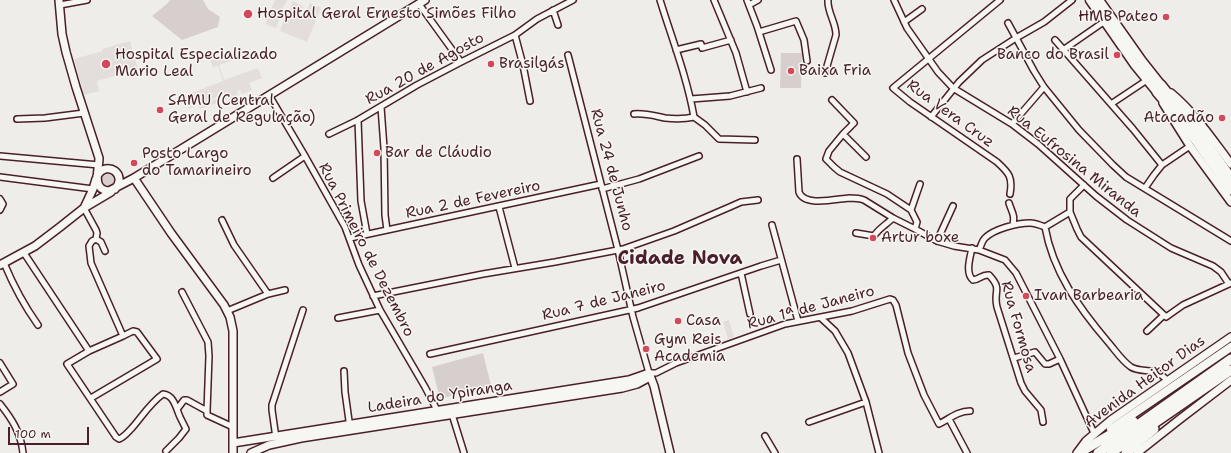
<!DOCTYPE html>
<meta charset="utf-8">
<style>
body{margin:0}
#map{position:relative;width:1231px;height:453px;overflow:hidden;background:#efedea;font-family:"Shantell Sans",sans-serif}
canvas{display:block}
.scale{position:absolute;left:8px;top:427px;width:81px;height:18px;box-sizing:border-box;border:2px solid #4a1f2b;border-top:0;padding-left:5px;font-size:12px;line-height:14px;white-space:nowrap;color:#4a1f2b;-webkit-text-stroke:3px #f6f6f2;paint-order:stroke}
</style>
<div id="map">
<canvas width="1231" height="453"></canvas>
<div class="scale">100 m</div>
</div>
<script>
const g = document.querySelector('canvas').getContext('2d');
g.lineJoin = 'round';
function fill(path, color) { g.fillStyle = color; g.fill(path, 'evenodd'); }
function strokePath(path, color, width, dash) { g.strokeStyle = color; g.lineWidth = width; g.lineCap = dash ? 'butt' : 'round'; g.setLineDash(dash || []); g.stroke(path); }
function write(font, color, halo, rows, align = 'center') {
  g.font = font + ' "Shantell Sans",sans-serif'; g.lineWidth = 3; g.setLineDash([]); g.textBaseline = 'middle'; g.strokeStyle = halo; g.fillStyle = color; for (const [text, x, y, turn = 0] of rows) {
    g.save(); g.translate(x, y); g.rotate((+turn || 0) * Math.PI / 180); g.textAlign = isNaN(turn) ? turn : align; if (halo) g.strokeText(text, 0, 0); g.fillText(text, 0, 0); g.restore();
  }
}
fill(new Path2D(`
 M275,0H287L282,10L288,13L293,1L303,6L299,17L303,19L310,3L321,8L307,42L280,31L284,20L280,18L276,28L265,24Z
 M130,41L138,69L97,81L99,91L84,95L74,59L103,51L102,49Z
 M242,47L245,56L219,65L224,80L258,68L262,78L249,83L252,90L242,94L240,90L237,91L238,95L222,101L220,96L212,99L213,100L216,99L217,103L200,109L197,102L191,104L192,107L189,109L184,96L223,81L218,66L213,67L210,59Z
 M729,320L734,337L728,339L723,322Z`), '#e3dedc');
fill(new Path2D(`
 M170,0H203L208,9L220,17L218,27L182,40L152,16L168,3Z
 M781,53H802L801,88H780Z
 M101 179a7 7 0 1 1 14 0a7 7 0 1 1-14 0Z
 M483,353L491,385L440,399L432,367Z`), '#d7cfce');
const street = new Path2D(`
 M660,0C672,39 687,77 694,117
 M714,0L736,53L747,92
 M747,0L757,26L771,70
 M894,0L907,28L938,72L953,88L1012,124L1038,144L1096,196L1127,220L1171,248L1213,266L1221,272L1229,284
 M1000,0L893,88L910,102L997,162C1009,173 1013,177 1010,194
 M419,4L461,62
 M60,5L87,0
 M749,5L758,0
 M553,10L558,25
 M904,22L922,9
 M1008,23L1034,71L1044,87L1079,130L1113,165L1126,177L1231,241
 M759,32L796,21L804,40L807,61
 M515,35L523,65L530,101
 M1055,40L1133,129L1162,165
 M676,50L701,44L702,48L731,40
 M1063,50L1105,21
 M568,55L618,250L633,317L649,373H656L676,363L785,324L852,311L890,299L893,300L896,305L908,353L924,395L939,424C949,419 958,411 970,411
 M825,73L836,35C836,22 827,12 828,0
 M269,95L305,156L345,227L359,265L380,310L425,387L438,412
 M691,99L730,96L761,88
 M832,100L854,123L843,134
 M1111,104L1147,80
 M381,107L384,148L385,215L387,230
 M634,114C645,113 655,116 665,118C675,119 685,119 694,117
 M694,117L705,125L719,139L755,140
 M931,117L959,82L982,60L1016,38L1044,22L1072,0
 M17,119L45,118L84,113
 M358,120L361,201L367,234
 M1012,124L1044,87
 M329,134L358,120L417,85L461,62L515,35L537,19L573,0
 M0,156L99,165
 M866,157L843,134L829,151L826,159L834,167L840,172L887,194L911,210
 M797,159L799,192C804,207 836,199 849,198C854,198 859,198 864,200L893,218L915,229L937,241L954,246L979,250C981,246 982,241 985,238C994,229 1017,223 1030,223C1035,223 1040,225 1045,227
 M0,177L93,189
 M273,178L305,156
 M1145,188L1154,175L1162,165L1190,146
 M602,189L639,179L699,156
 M0,199L3,204L0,210
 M1009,203C1012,213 1015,214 1013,225
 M499,207L515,268
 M84,208L96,230L97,233L96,239
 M1070,212V199L1084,185
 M222,220L234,245L268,294
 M772,225L798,321
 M1045,227C1053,272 1079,308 1108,342C1115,350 1122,361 1131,367C1139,372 1150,369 1158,373C1162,375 1165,378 1168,381
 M1045,227L1070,212L1077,229L1081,237L1164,315
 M915,229L917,222L911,210L920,184
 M856,233L874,236C878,229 887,224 893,218
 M350,238L601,184
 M96,239L92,241L89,246L91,263L123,336
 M96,239L101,242L105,251
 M937,241L953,206
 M972,248C970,258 965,273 973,280C979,280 982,274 989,275C1003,290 993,290 997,307L1021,383L1025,391L1041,410L1043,422
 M979,250L1005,260L1016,273L1060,359L1094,433
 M24,253L89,351
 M4,263C14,287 23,304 38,325
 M741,273L750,314
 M182,292L208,342L209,356L207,411
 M373,296L483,274L555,262L623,249L674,231L732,206L741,202L758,200
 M227,311L268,294L285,290
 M1164,315L1166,317L1183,305L1231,283
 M338,318L380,310
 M821,318L835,331L848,353L866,402L879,453
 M1147,331L1164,315
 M430,354L638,308L761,266L781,260
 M1014,358L1035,352L1045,364H1049L1060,359
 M0,363L13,384L0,392
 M344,371L345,392L350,428
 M91,398L157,359L137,332L133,331L123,336L89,351L67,364L116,437L119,439C124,437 127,433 131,429C141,418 150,403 163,394C174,395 176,408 180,417C182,421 184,425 186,429L179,438L166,451
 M0,404C12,419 21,433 23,453
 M178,408L184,400H187L207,411V415L233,427
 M451,411L464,453
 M949,419L967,453
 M809,422L866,402
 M765,436L775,453
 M276,438L272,410V405L303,310`);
const secondary = new Path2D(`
 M59,0L62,34L66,52L76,87L99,158C99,170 91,190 109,191L134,178L425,0
 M1171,93C1195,113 1212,139 1231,164
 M1163,103L1190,146L1231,202
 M97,176C107,159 128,175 115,189
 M134,178L171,233L224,305L230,317L233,331V453
 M85,206L93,189L96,179
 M0,265L35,246L60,227L84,208L111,192
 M233,443L629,380L649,373L654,386L670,453
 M251,453L269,445L301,438L622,388L637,384L650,377
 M1077,453L1086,441L1111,420L1231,337
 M1137,453L1180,419L1231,380`);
const primary = new Path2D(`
 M1090,0L1135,65L1157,92
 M1099,0L1142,61L1161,85
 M1111,429L1231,347`);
const highway = new Path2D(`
 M1161,85L1197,130L1231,178
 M1157,92L1182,121L1231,190
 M1079,453L1133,421
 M1098,453L1231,359
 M1111,453L1231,370
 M1126,453L1154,429`);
strokePath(street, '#4a1f2b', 8);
strokePath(secondary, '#4a1f2b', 10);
strokePath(primary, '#4a1f2b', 11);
strokePath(highway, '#4a1f2b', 12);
strokePath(street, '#f6f6f2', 5);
strokePath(secondary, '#f6f6f2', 7);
strokePath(primary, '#f6f6f2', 8);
strokePath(highway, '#f6f6f2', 9);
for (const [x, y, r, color] of [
 [248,14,5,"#d1495b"],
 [1166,17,4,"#d1495b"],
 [1117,55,4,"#d1495b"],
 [106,64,5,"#d1495b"],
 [491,64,4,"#d1495b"],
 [791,71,4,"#d1495b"],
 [160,110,4,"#d1495b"],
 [1222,118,4,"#d1495b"],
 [377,153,4,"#d1495b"],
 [134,163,4,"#d1495b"],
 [873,238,4,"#d1495b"],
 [1026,296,4,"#d1495b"],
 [678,321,4,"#d1495b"],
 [646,349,4,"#d1495b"]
]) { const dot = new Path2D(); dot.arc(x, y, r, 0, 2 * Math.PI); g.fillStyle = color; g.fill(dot); strokePath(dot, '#f6f6f2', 1.5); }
write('15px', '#4a1f2b', '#f6f6f2', [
 ["Hospital Geral Ernesto Simões Filho",257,14],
 ["HMB Pateo",1158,17,"right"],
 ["Hospital Especializado",115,55],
 ["Mario Leal",115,72],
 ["Banco do Brasil",1109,55,"right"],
 ["Brasilgás",499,64],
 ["Baixa Fria",799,71],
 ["SAMU (Central",168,101],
 ["Geral de Regulação)",168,118],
 ["Atacadão",1214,118,"right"],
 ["Bar de Cláudio",385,153],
 ["Posto Largo",142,154],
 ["do Tamarineiro",142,171],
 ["Artur boxe",881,238],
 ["Ivan Barbearia",1034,296],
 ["Casa",686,321],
 ["Gym Reis",654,340],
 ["Academia",654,357]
], 'left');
write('15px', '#4a1f2b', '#f6f6f2', [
 ["Rua 20 de Agosto",425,69,-29],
 ["Rua Vera Cruz",950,114,36],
 ["Rua Eufrosina Miranda",1074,162,39],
 ["Rua 24 de Junho",611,170,75],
 ["Rua 2 de Fevereiro",473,200,-12],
 ["Rua Primeiro de Dezembro",366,250,63],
 ["Rua 7 de Janeiro",604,301,-14],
 ["Rua 1ª de Janeiro",811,308,-15],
 ["Rua Formosa",1018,327,74],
 ["Avenida Heitor Dias",1145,382,-36],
 ["Ladeira do Ypiranga",440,397,-9]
]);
write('bold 19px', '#4a1f2b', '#f6f6f2', [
 ["Cidade Nova",680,259]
]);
</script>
